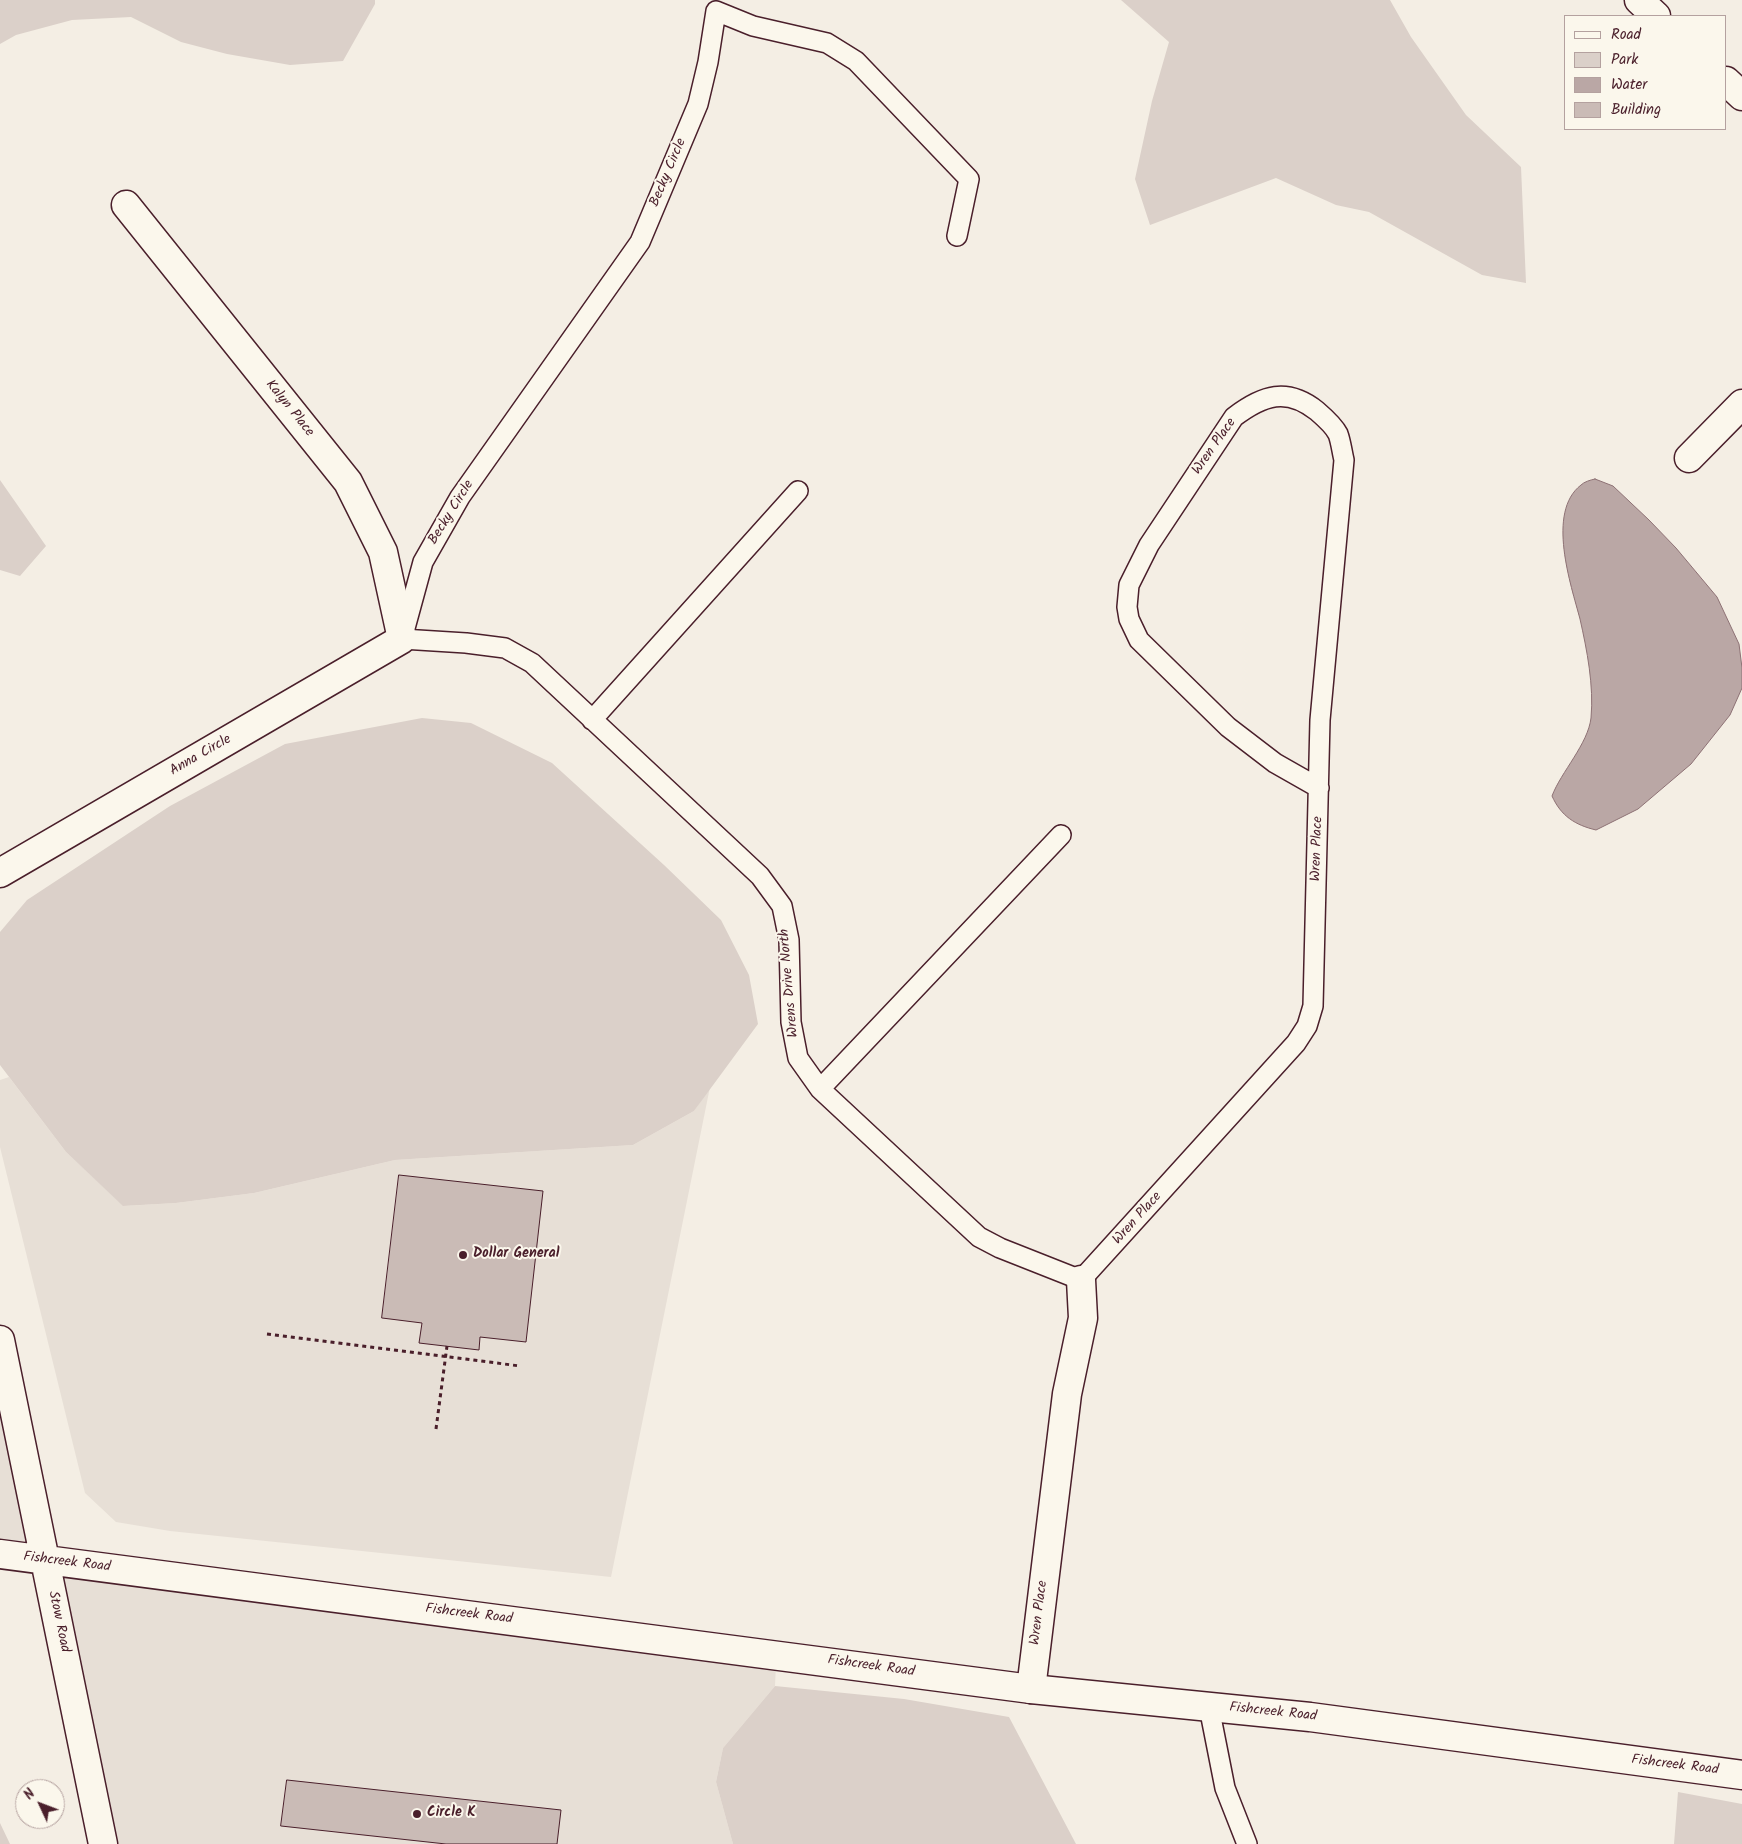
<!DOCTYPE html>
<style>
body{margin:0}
#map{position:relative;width:1742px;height:1844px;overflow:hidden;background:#f4eee4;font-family:Kalam,sans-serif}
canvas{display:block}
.legend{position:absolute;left:1564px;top:15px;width:162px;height:115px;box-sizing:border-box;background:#fbf7ec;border:1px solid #b4a19f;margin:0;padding:6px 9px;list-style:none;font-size:15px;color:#4a1f2b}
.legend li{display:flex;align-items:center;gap:10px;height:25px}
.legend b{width:25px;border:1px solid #b4a19f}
.north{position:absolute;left:15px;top:1779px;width:50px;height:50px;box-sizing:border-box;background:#fbf7ec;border:1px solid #b4a19f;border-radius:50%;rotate:313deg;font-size:14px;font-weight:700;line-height:20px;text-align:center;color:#4a1f2b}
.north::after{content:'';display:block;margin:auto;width:18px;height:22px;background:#4a1f2b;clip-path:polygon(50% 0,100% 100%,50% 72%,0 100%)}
</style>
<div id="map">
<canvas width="1742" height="1844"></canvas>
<ul class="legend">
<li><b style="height:6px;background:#fbf7ec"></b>Road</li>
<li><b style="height:14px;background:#dbd0c9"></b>Park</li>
<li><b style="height:14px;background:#baa7a5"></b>Water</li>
<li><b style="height:14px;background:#cabbb6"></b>Building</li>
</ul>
<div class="north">N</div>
</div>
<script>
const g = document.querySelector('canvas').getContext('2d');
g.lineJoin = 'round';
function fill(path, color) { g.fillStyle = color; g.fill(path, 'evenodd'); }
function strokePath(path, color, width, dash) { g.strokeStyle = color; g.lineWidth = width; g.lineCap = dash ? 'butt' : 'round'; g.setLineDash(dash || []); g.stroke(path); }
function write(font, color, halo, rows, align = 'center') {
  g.font = font + ' Kalam,sans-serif'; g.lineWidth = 4; g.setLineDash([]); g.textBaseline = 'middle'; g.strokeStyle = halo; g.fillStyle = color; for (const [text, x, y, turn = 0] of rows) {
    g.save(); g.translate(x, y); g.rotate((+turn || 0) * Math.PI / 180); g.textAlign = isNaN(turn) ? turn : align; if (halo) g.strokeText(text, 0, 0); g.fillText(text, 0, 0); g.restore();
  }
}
fill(new Path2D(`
 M9,1077L66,1152L124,1206L176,1203L254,1193L395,1160L633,1145L694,1111L710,1087L611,1577L170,1531L116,1522L85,1493L0,1147V1080Z
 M0,1415L21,1500L29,1544L0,1541Z
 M59,1575L776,1664L775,1686L723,1748L716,1782L733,1844H114Z`), '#e7dfd6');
fill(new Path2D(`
 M0,0H375V4L343,61L290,65L227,54L181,42L131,17L72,20L16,35L0,44Z
 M1121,0H1390L1411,37L1466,115L1521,167L1526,283L1482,275L1369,212L1336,205L1276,178L1150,225L1135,179L1152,101L1169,42Z
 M0,480L46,546L20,576L0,570Z
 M422,718L471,723L552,763L664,865L721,920L749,975L758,1024L694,1111L633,1145L395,1160L254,1193L176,1203L123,1206L66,1152L0,1065V932L27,900L170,806L285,744Z
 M775,1686L904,1699L1009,1717L1076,1844H733L716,1782L723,1748Z
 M1678,1792L1742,1804V1844H1674Z
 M0,1823L10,1844H0Z`), '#dbd0c9');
const water = new Path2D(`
 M1595,479L1613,486L1649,520L1676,548L1717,597L1739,644L1742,668V688L1730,715L1691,764L1638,809L1596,830C1575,825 1561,816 1552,796C1561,772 1588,744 1591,718C1594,686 1587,650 1580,619C1571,585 1546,512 1581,485C1584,482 1590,480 1595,479Z`);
fill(water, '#baa7a5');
strokePath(water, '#8d7174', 1);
const building = new Path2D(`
 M399,1175L543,1191L526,1342L480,1337L479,1350L419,1343L422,1323L382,1318Z
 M287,1780L561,1810L557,1844H446L281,1826Z`);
fill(building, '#cabbb6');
strokePath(building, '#4a1f2b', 1);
const lane = new Path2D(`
 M957,236L969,179L856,61L827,43L753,26L716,11L708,62L698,104L640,242L460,497L423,562L402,639L466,643L505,648L532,663L760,876L782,906L789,940L791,1022L798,1058L820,1089L979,1237L1000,1248L1081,1280L1296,1043L1307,1026L1313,1006L1320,720L1344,460C1342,452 1341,442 1338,434C1334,426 1324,417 1317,411C1287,387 1263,395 1234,417L1149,545L1129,585L1127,607L1129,619L1139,640L1228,727L1275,763L1319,788
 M592,720L798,491
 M820,1089L1061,835
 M1209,1707L1225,1788L1247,1844`);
const street = new Path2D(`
 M1639,0L1656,16
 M1726,81L1742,96
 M1689,458L1742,404
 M0,873L402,639L383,552L348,482L126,205
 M1031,1689L1067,1394L1083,1318L1081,1280`);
const secondary = new Path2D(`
 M0,1340L103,1844
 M0,1554L1031,1689L1310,1717L1742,1775`);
strokePath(lane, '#4a1f2b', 22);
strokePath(street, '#4a1f2b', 31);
strokePath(secondary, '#4a1f2b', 31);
strokePath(new Path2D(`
 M267,1334L520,1366
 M436,1429L447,1346`), '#4a1f2b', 3, [4, 4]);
strokePath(lane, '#fbf7ec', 19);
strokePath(street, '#fbf7ec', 28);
strokePath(secondary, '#fbf7ec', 28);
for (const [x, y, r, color] of [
 [463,1255,5,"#4a1f2b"],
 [417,1814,5,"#4a1f2b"]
]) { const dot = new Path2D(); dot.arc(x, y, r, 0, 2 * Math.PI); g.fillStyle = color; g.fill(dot); strokePath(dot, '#fbf7ec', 2); }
write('14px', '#4a1f2b', '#fbf7ec', [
 ["Becky Circle",669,173,-67],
 ["Kalyn Place",289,409,51],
 ["Wren Place",1215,447,-55],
 ["Becky Circle",452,513,-58],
 ["Anna Circle",201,756,-30],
 ["Wren Place",1318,849,-88],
 ["Wrens Drive North",790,983,-95],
 ["Wren Place",1138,1219,-48],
 ["Fishcreek Road",67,1563,7],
 ["Wren Place",1040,1613,-83],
 ["Fishcreek Road",469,1615,7],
 ["Stow Road",58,1622,78],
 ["Fishcreek Road",871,1667,8],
 ["Fishcreek Road",1273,1713,6],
 ["Fishcreek Road",1675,1766,7]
]);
write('bold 14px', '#4a1f2b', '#fbf7ec', [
 ["Dollar General",473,1255],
 ["Circle K",427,1814]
], 'left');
</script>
